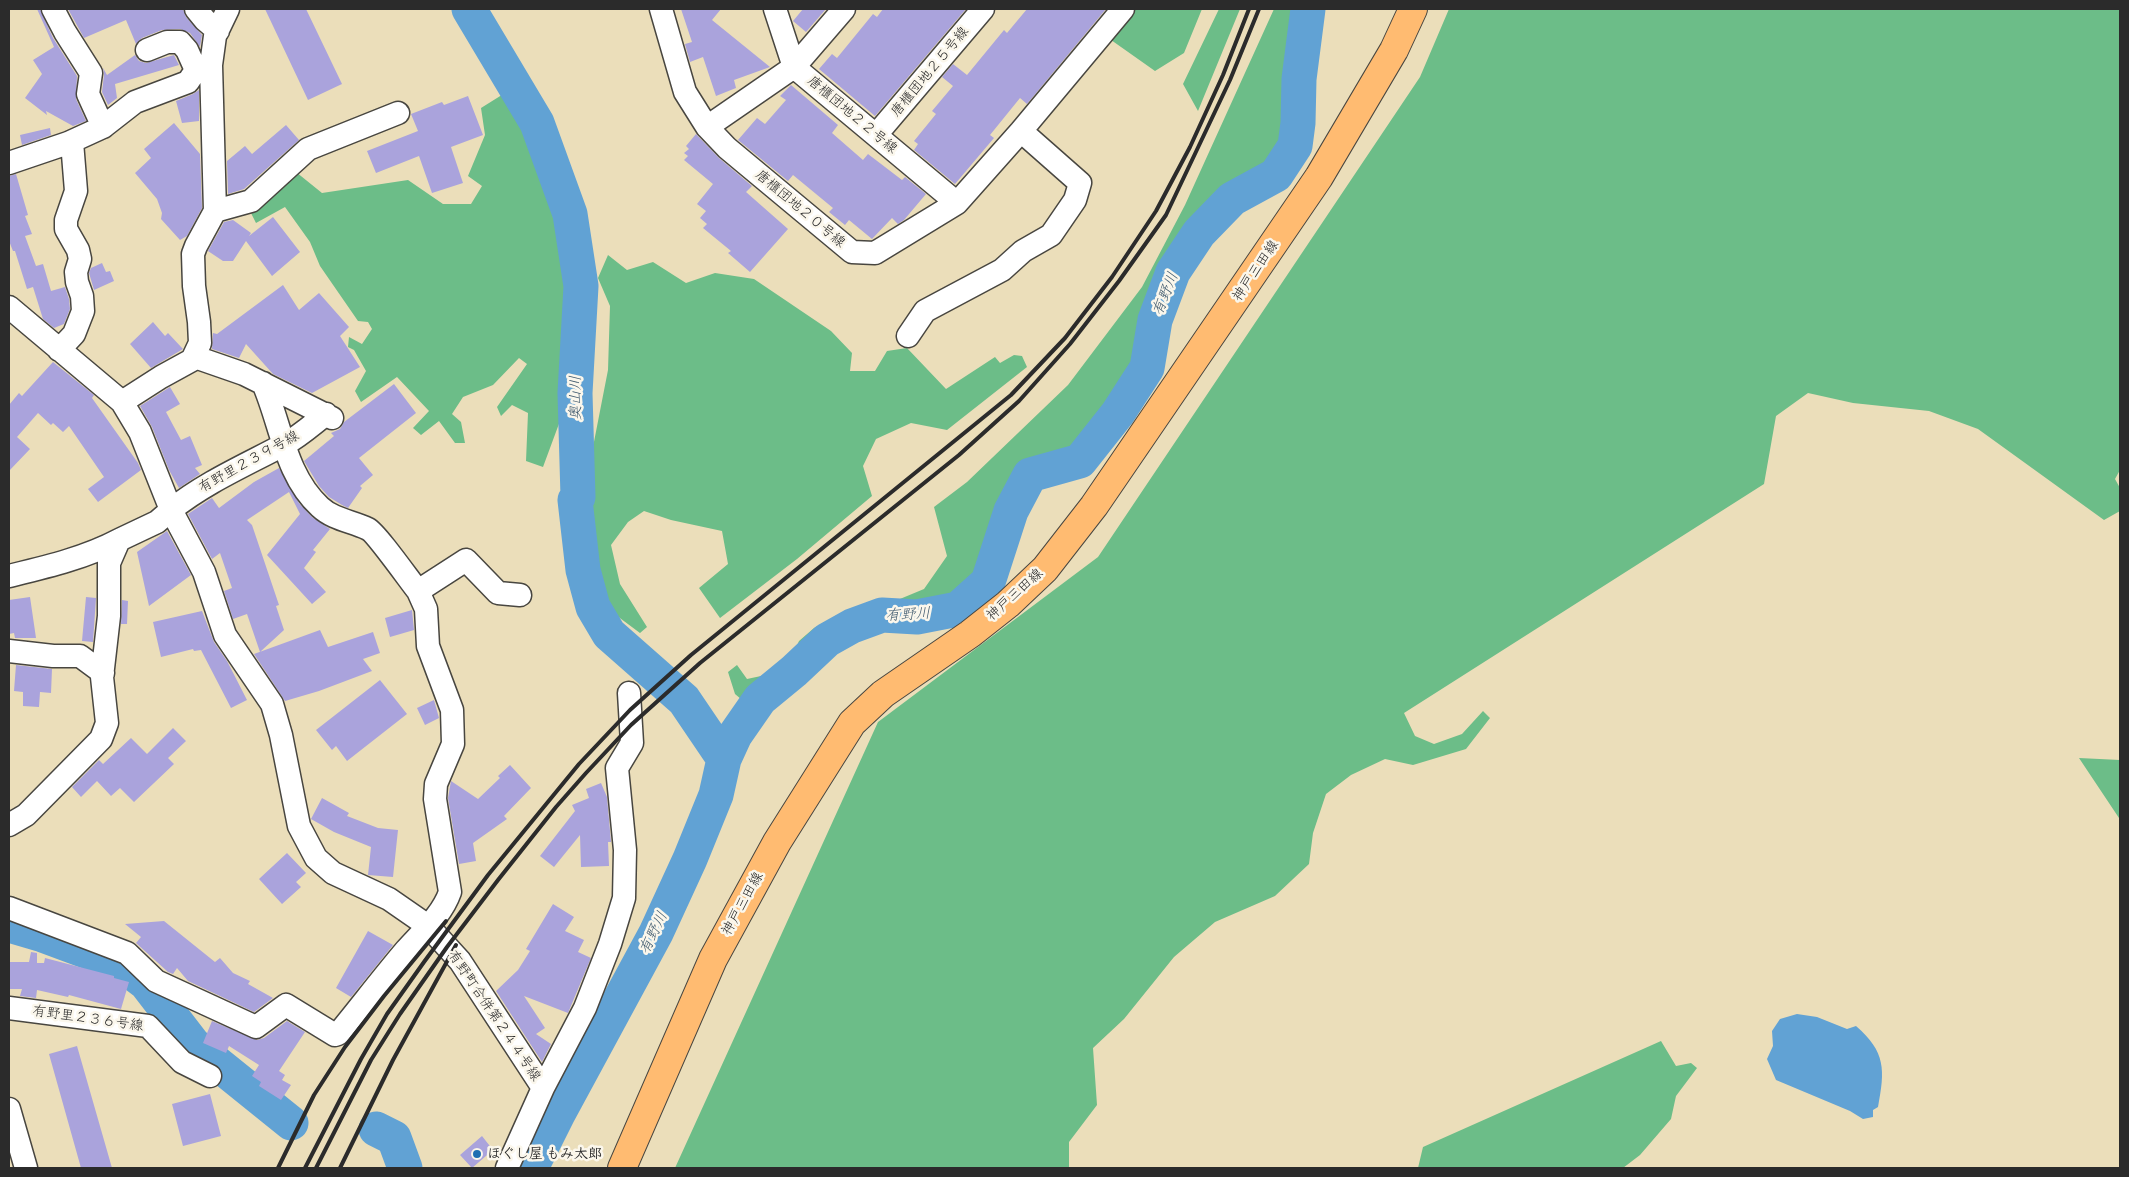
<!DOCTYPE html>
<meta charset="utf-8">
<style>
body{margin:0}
#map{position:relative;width:2129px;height:1177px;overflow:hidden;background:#ebdeba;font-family:Pangolin,sans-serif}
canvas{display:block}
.frame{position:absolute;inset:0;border:10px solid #2b2b2b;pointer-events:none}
</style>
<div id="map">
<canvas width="2129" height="1177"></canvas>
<div class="frame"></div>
</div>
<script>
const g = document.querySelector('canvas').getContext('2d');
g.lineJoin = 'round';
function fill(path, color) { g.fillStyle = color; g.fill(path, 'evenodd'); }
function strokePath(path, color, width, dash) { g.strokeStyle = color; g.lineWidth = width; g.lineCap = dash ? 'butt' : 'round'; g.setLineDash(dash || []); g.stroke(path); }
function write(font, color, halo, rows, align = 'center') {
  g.font = font + ' Pangolin,"Klee One",sans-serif'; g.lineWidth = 5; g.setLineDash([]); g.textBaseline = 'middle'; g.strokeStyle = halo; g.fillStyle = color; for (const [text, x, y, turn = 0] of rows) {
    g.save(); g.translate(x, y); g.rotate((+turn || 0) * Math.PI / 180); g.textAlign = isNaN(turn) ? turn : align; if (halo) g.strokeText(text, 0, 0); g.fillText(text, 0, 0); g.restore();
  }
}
fill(new Path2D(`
 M1128,9H1202L1184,53L1155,71L1104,35Z
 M1219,9H1240L1198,111L1183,84Z
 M1274,9H1318L1316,17L1307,122L1313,134L1299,165L1280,184L1240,207L1203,239L1174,287L1161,326L1162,357L1156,379L1097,461L1023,473L1006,506L981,602L949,625L925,631L890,628L838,649L761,716L735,694L728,672L737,665L747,679L775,673L793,655L799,641L814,628L844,612H861L883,606L924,589L947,556L934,507L967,482L1068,385L1142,287L1185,205Z
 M1449,9H2120V470L2115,479L2120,488V511L2104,520L1978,429L1929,411L1853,403L1808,393L1776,416L1764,484L1404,713L1415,736L1434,744L1462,734L1483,711L1490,718L1466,749L1413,765L1385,759L1351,775L1326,794L1313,833L1309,864L1275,896L1215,922L1174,957L1124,1019L1093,1048L1097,1105L1069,1142V1168H675L878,722L1098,557L1420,77Z
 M513,88L531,100L564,191L579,269L560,421L543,467L526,461L528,413L512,405L501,416L497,407L527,364L519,358L493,385L463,397L452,414L461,422L465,443H455L439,421L421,435L413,428L429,411L397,377L361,402L355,391L366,371L354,350L348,347L349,337L362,344L372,329L368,322L358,321L320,266L310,242L285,207L256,223L251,213L284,178L296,172L322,193L408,180L443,204H471L482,186L468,176L485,135L481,108Z
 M608,255L627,270L653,262L686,283L715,273L754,279L831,331L852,353L850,371H875L887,351L907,348L946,389L995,357L1000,363L1014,355L1022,356L1027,367L947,430L911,423L876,439L863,466L872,496L797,559L720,618L699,588L728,564L722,531L671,520L644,511L628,522L611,545L620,584L647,627L640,633L605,607L584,540L591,494L592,452L608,370L610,306L598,278Z
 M2079,758L2120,760V819L2119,818Z
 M1661,1041L1676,1066L1691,1063L1697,1068L1676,1096L1671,1119L1640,1155L1623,1168H1418L1423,1147Z`), '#6cbd88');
fill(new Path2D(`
 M1797,1014L1817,1017L1847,1029L1856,1026C1886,1052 1885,1070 1878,1107L1873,1110V1117L1863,1119L1850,1111L1776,1080L1767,1059L1773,1046L1772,1031L1780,1019Z`), '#61a2d4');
strokePath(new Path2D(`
 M469,9L537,123L570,214L581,286L575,393L578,497L575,500L583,570L593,607L609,634L684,700L724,759
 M9,925L43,935L121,964L146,983L193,1044L291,1123
 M376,1129L394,1138L405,1168
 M531,1168L558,1114L656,933L690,859L716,795L724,759L735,735L760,699L794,671L827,640L852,626L882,615L917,617L958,609L988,582L1011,511L1030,475L1080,461L1118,413L1147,368L1155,320L1173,272L1199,233L1232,199L1276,175L1295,146L1298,123L1299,79L1308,9`), '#61a2d4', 35);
fill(new Path2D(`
 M37,9H40L53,38L77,76L76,99L86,121L73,126L46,111L47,115L25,98L42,74L33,60L54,47Z
 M68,9H183L186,17L202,35L200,47L190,33L180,29L162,30L142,38L136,44L126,20L84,38Z
 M265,9H306L342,84L308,100Z
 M681,9H721L712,20L770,67L734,80L736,88L716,96L703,57L690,62L685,44L692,42Z
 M803,9H826L806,32L793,21Z
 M883,9H966L875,116L819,69L832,54L837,58L873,14L877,17Z
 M1027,9H1106L1027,104L1020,98L990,135L994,138L955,184L914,150L918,144L914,141L936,114L932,111L953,86L942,77L953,64L967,75L1004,30L1007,33Z
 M135,55L139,61L146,63L174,55L179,65L115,84L117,98L108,105L102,92L104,75L103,68L107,75Z
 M791,85L838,125L832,133L863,160L868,154L902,180L905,177L926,194L904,220L898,224L892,218L872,239L849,220L845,225L829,212L833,208L793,175L788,181L738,140L757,118L765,124L786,100L780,96Z
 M199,90V121L182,123L176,101L193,94Z
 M468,96L483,135L451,147L463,183L432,193L419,156L376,173L367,151L418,131L411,114L442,102L444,105Z
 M174,123L200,154L202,208L187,236L180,240L161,219L162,213L157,199L135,173L151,158L144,149Z
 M286,125L299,140L244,189L228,194L227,161L245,146L252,154Z
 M50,128L51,135L22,145L20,135Z
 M696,134L719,158L752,186L746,192L788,229L750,272L728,253L731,251L703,228L707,224L700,218L706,211L697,204L713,184L684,160L688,156L684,153L689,149L686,146Z
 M16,174L28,215L25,216L32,234L25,236L36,266L43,264L51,291L65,287L69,299L70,309L64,324L54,328L43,319L33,287L27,289L15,251H13L9,241V176Z
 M273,217L300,252L272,276L246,241L233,261H223L208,251L224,222L233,220L251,233L249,236Z
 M102,263L106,272L110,271L114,281L94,290L89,273L91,268Z
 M283,285L299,310L319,293L349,327L340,336L360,367L312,393L273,374L246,344L239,358L212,349L213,333L217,334Z
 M153,322L165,336L168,333L183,349L151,368L130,344Z
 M53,362L94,395L92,398L138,463L141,470L98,502L88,489L104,477L69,426L63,432L53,423L51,425L38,413L17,437L30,449L9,471V405L19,393L22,396Z
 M394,384L416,413L359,458L373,475L360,486L362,488L348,508L342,505L329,497L319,486L304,461L334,436L331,433L340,429L344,422Z
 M170,387L180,404L166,412L181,440L190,436L202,465L195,468L200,474L179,488L169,470L152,427L140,406Z
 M279,468L299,503L312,517L330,529L313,550L316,552L304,568L326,592L312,604L267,555L300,514L289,492L247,520L252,525L279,605L276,606L284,630L260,652L247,614L233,619L224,591L232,588L220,553L212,559L188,514L212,498L219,508L254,482Z
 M167,531L191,575L149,606L137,552Z
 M30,597L36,638H15L14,633L9,634V600Z
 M86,597L96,598L93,642L82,641Z
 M122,600L128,601L127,624H121Z
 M412,610L414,630L390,637L385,618Z
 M202,611L214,642L227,661L247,700L231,708L201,650L194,651L193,649L161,657L153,622Z
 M320,630L328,647L373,632L380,653L363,659L372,671L319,691L285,701L254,654Z
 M16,665L52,669L51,693L40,692L39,707L23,706V692L14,691Z
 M380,680L407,714L347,761L336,746L332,750L316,730Z
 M434,700L439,718L425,725L417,708Z
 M173,728L186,741L168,758L174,764L134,802L120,788L111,796L97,781L81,797L72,787L99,760L103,764L131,738L147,754Z
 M510,765L531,788L504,816L507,819L473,843L476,861L459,864L448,798L451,781L478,799L500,778L498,776Z
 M601,783L607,797L611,842H608L609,866L581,867L580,835L554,867L540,856L575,811L572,805L589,798L586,789Z
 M322,798L349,813L347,816L378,828L398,830L393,877L368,875L371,847L334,832L311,819Z
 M287,853L306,873L296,882L301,887L282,904L259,879Z
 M553,904L574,917L565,931L584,940L578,952L591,958L568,1013L524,996L545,1028L536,1034L551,1044L542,1062L496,991L518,970L530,951L526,949Z
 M164,921L215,962L220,958L233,973L250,981L248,984L273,998L254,1012L188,981L177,968L173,974L168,972L136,943L141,937L125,924Z
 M368,931L393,945L351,997L336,988Z
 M31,952L37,953V963H44L45,958L114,976V978L129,982L121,1009L69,995L68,997L37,990L36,998L20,996L22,989H9V962H29Z
 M212,1021L257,1040L264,1038L287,1021L305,1032L279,1071L285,1075L282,1080L291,1085L281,1100L259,1086L261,1082L252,1076L259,1065L229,1046L226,1053L203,1043Z
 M77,1046L112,1168H81L49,1054Z
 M210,1094L221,1136L183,1146L172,1104Z
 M482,1136L493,1150L472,1168L460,1155Z`), '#aaa3dc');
const minor = new Path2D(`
 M53,9L65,32L91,73L88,94L103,127
 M196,9L205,20L218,31
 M661,9L685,92L707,127L727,148L852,252L875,253L957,203L1021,131L1123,9
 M775,9L794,67L957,203
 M147,50L167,42H180L187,50L196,70
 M707,127L794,67L844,9
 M876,135L983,9
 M9,163L68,143L103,127L135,102L188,82L196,70L211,65
 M215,211L251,201L308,149L398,113
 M9,307L122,402
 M908,336L925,311L1002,270L1023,251L1051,235L1075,200L1080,183L1021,131
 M59,350L74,334L83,311L82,296L77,282L76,272L80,259L78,250L66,229V220L76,191L72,142
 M195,357L244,374L332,418
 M263,383C281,424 285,475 320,507C334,520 352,521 368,529C376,533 410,581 418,591L466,560L498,593L520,595
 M326,414C313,424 300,436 285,444C246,465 206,482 171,510L204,572L225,635L272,704L281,735L299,826L316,858L333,873L389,899L428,926L460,961L543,1088L507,1168
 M9,576C46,567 85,558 119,540
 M9,651L53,656H80L103,673
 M9,825L26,815L101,739L107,723L102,677L109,616V563L119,540L157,522L171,510L140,432L122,402L161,377L192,360L200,343L199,322L194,286L193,254L196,246L215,211L211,65L215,36L228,9
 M9,908L127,953L156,981L256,1027L286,1005L335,1035L338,1034C361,1006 383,977 406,950C422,932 442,915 450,892L435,799L436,784L453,744L452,710L428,646L426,609L418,591
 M9,1008L148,1026L182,1062L210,1076
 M543,1088L585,1008L610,944L624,898L625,850L617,768L632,743L629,693
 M9,1109L26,1168`);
const major = new Path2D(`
 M622,1168L713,959L777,842L852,723L883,694L970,634L1008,604L1045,569L1094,506L1319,177L1394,50L1413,9`);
strokePath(minor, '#484640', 25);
strokePath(major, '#484640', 30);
strokePath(minor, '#fff', 22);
strokePath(major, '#ffbb71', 28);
strokePath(new Path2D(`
 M278,1168L314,1095L345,1047L384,996L446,921
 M305,1168L361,1059L387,1014L424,962L488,875L579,764L630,710L691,655L1011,395L1065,338L1112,277L1156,211L1190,147L1223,75L1249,9
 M316,1168L371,1060L400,1014L447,947L498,880L556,807L586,773L631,725L700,663L959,455L1019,401L1070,344L1119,281L1166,215L1230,80L1259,9
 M340,1168L393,1060L456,945`), '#2b2b2b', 4);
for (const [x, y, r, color] of [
 [477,1154,5,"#1f6fb2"]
]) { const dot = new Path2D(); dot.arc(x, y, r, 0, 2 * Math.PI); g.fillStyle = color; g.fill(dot); strokePath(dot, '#fbf7ec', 2); }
write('14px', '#2b2b2b', '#fbf7ec', [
 ["唐櫃団地２５号線",930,72,-50],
 ["唐櫃団地２２号線",852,115,40],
 ["唐櫃団地２０号線",800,209,40],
 ["神戸三田線",1256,271,-56],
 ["有野里２３９号線",249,462,-29],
 ["神戸三田線",1015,595,-42],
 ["神戸三田線",743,904,-61],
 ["有野町合併第２４４号線",494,1016,56],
 ["有野里２３６号線",88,1019,8]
]);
write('bold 14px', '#2b2b2b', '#fbf7ec', [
 ["ほぐし屋 もみ太郎",487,1154]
], 'left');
write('italic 15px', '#415b6f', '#fbf7ec', [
 ["有野川",1166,294,-68],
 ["奥山川",576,398,-90],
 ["有野川",908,615,-3],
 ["有野川",654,933,-64]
]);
</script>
